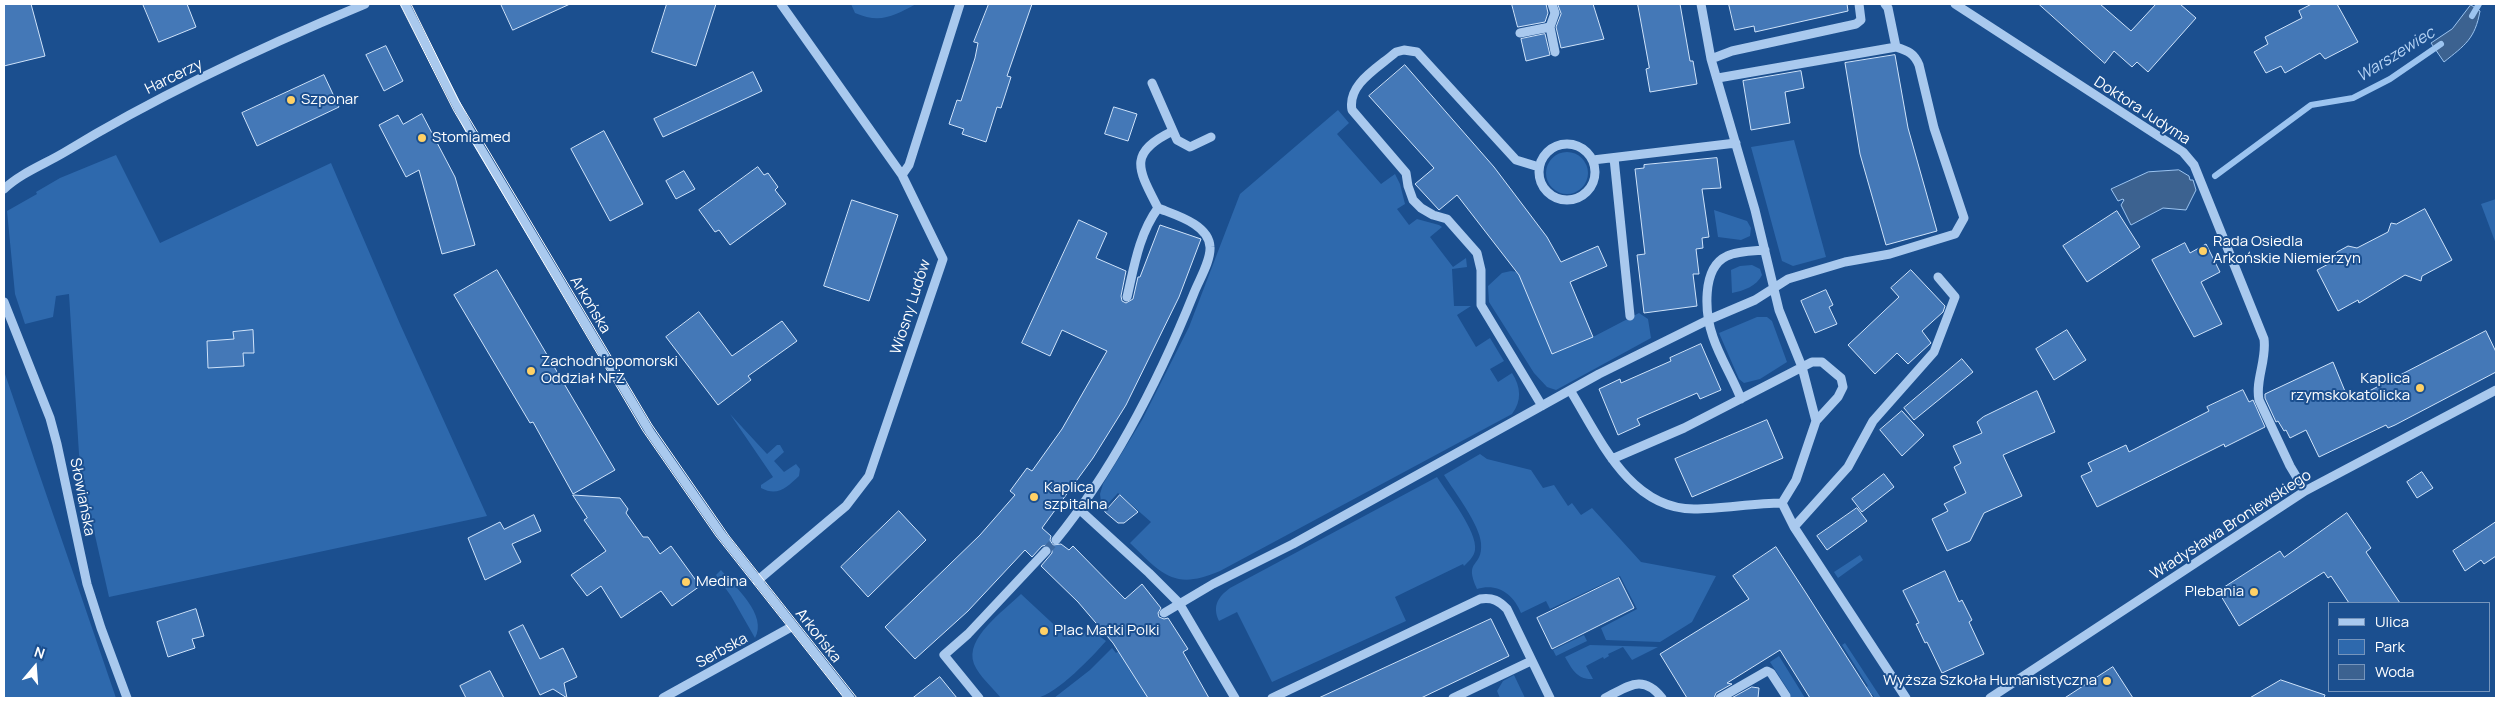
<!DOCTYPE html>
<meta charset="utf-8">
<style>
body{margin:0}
#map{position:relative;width:2500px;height:702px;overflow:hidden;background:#1b4f8f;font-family:Manrope,sans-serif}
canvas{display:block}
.frame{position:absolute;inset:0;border:5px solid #fff;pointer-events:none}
.legend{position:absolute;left:2328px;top:602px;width:162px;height:90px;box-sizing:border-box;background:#1b4f8f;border:1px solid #7695bc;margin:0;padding:6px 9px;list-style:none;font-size:15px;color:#fff}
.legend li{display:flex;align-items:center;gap:10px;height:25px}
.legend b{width:25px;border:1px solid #7695bc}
.north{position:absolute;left:10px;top:642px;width:50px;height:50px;-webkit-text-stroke:4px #1b4f8f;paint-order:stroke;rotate:18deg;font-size:14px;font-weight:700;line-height:20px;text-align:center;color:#fff}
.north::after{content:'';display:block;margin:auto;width:18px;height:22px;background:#fff;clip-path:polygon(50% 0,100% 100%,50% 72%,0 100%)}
</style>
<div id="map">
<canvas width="2500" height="702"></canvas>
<div class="frame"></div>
<ul class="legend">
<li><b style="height:6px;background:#a9c9ee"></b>Ulica</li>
<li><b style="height:14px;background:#2e69ad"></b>Park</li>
<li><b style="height:14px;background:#3c6290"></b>Woda</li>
</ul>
<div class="north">N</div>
</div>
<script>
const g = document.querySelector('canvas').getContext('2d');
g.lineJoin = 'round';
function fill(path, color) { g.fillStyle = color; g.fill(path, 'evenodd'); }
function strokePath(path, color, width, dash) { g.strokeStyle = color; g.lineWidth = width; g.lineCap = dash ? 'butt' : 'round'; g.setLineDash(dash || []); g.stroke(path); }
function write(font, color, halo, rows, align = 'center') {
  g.font = font + ' Manrope,sans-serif'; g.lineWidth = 4; g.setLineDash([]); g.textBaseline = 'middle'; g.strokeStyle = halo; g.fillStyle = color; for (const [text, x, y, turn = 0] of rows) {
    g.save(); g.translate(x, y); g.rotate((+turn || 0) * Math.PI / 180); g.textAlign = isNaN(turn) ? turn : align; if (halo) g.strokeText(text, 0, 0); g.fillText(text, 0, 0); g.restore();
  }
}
fill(new Path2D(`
 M851,4H916C894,16 880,24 855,13Z
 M1338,110L1349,123L1337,134L1381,184L1395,174L1400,184L1405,204L1397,209L1409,225L1417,219L1439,225L1442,227L1430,237L1453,267L1466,258L1467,267L1452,269L1454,306H1471L1457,315L1476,347L1490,338L1504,361L1490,369L1498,382L1512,373C1521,387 1522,401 1512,414L1220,571C1174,591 1162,574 1130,543L1151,522L1118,493L1102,510L1100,494L1103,484L1142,420L1189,327L1240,194Z
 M1794,140L1826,257L1793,266L1782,261L1751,147Z
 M1546 173a21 21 0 1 1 42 0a21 21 0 1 1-42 0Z
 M116,155L160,243L331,163L400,324L487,516L109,597L89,509L79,454L69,294L56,296L53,317L25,324L15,294L7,211L37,194L36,192L60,178Z
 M2496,199V244L2481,204Z
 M1714,210L1747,221L1751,228L1750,236L1741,240L1718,237Z
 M1752,265L1760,269L1762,275C1757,286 1743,291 1732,293L1731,270L1740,266Z
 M1511,271L1518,272L1553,354L1593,337L1639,313L1648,319L1651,338L1556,390L1547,387L1534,373L1489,302L1488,286L1502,273Z
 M1757,317H1767L1772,321L1787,362L1760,379L1744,383L1739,379L1719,333Z
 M4,371L116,698H4Z
 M730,414L767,454L777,445H780L784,452L774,461L784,472L796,464L800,469L799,476C787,487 778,497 761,488V485L773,477Z
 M1480,454L1487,459L1531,470L1543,488L1554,485L1568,506L1572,503L1581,515L1592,508L1641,562L1716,576L1692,622L1660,642L1606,640L1601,628L1637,609L1620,576L1550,609L1546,601L1521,613C1513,594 1498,583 1477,589C1463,558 1483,569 1481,543C1480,525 1454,491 1444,475Z
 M1437,477C1447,493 1478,532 1475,550C1474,557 1468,562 1464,566L1463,564L1395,597L1406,621L1272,682L1237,612L1219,621C1212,606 1218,597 1230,588Z
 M1860,555L1863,560L1838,578L1834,572Z
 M721,570C735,587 768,615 755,638L731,596L716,575Z
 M1021,594L1064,634L1071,632L1079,637L1090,629L1106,641C1093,656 1057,694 1037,698C1026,700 1012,698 1001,698C993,688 979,676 974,664C964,638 1004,611 1021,594Z
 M1584,635L1587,641L1556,656L1553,650Z
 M1845,643L1881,698H1875L1872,694L1866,697L1864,693L1856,698H1849L1868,686L1842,645Z
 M1590,645L1658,647L1632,660L1623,647L1608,654L1609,656L1604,659L1603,657L1586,666L1593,679C1577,680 1572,669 1565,657Z
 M1112,648L1116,653L1119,651L1148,698H1054L1090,670Z
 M1779,656L1805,698H1783L1790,693L1770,662Z
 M1514,675L1525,698H1500L1497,691L1503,681Z`), '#2e69ad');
const water = new Path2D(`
 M2471,5L2480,11C2475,39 2465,45 2444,62L2431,43L2452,29Z
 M2179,170L2189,176L2190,180H2193L2196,190L2186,210L2163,208L2131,225L2121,205L2124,200L2123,199L2118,201L2111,189L2148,172Z`);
fill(water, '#3c6290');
strokePath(water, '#9cc4f0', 1);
strokePath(new Path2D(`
 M2472,16L2479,4
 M2215,176L2311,105L2353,98L2390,79L2441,44`), '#9cc4f0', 6);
const building = new Path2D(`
 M4,4H31L45,56L4,66Z
 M143,4H187L196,27L159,42Z
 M501,4H570L513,30Z
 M667,4H716L696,66L652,52Z
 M989,4H1032L1007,76L1011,77L1001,108L997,107L986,142L962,134L964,129L949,124L957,100L961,101L975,58L978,43L974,42Z
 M1512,4H1546L1548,13L1545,22L1518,27Z
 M1558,4H1593L1604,39L1561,48L1556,27L1561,14Z
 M1638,4H1680L1690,61H1693L1697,84L1650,92L1646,69L1649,68Z
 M1729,4H1847L1848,11L1755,32L1754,26L1735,30Z
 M2039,4H2100L2131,31L2156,4H2180L2196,18L2148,72L2137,62L2132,67L2114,51L2105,63Z
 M2312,4H2337L2358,42L2325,59L2320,53L2285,73L2281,66L2266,73L2254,52L2268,44L2265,37L2302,18L2299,11Z
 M1545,34L1550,55L1526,61L1521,39Z
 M386,46L403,81L384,91L366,55Z
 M1895,55L1908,128L1937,231L1886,245L1860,154L1845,63Z
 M1405,65L1494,167L1547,237L1561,262L1598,246L1607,266L1570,282L1593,337L1552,354L1519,275L1457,195L1439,210L1415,184L1434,168L1369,96Z
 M1801,71L1804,88L1785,92L1790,123L1751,130L1743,81Z
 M753,72L762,91L663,137L654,119Z
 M324,75L339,107L257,146L242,113Z
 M1114,107L1137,114L1128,141L1105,134Z
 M422,114L455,177L475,245L442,254L419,170L406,177L379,125L398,115L403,124Z
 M604,131L643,204L610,221L571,149Z
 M1717,158L1721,188L1702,189L1709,237L1702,238L1703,248L1696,249L1699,274H1693L1697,306L1644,313L1637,255L1645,254L1635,169L1644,168V165Z
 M758,167L764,175L768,173L778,187L775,190L786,204L730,245L719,230L715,232L699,210Z
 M684,171L695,189L676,199L666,181Z
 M852,200L898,215L869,301L824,286Z
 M2425,209L2452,260L2422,276L2421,281L2405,275L2359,303L2358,300L2338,311L2317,270L2334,261L2337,252L2348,246L2357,248L2388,232L2391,223L2396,224Z
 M2117,211L2140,247L2087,282L2063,246Z
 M1079,220L1107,233L1096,258L1126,271L1121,296L1122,301L1126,303L1133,299L1138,277H1140L1160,225L1201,239L1179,297L1126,405L1093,458L1042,528L1051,536L1050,540L1053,545L1061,544L1069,550L1073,546L1125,599L1142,584L1161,608L1158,613L1159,617L1164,619L1168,618L1188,649L1183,652L1209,698H1148L1113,643L1078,602L1041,566L1052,553V549L1047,545L1042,546L1032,557L1025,550L968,611L915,659L885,627L980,535L1015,495L1010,491L1027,468L1032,471L1062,429L1107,351L1062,330L1050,356L1022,343Z
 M2185,243L2190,253L2206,244L2220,272L2201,282L2222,324L2194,337L2152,260Z
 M497,270L615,470L573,494L533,422L530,423L454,295Z
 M1911,270L1945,306L1943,312L1922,331L1931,343L1908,364L1897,353L1875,374L1848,345L1899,297L1891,288Z
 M1826,290L1833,305L1829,307L1837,324L1815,333L1801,301Z
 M699,312L732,356L782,321L797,341L748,376L751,380L718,405L666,337Z
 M253,330L254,353H243L244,366L208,368L207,341L234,339L233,332Z
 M2067,330L2086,360L2054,380L2036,349Z
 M2486,331L2496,352V372L2395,425L2388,428L2386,425L2319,457L2306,430L2290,438L2286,430L2284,431L2278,421L2276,422L2265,398V394L2333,362L2349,401Z
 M1701,344L1721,390L1700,399L1697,393L1637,419L1640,425L1618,435L1599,389L1620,379L1621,383L1671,361L1670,358Z
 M1962,359L1973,372L1914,420L1904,408Z
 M2243,390L2249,402L2253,400L2265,427L2225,447L2224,444L2097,507L2081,476L2092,471L2088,463L2126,445L2129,452L2209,411L2207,407Z
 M2037,391L2055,432L2003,455L2022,496L1984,513L1970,541L1947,551L1932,519L1948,511L1944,504L1966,493L1954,467L1961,463L1953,446L1982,433L1977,422L1983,417Z
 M1902,411L1924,435L1902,456L1880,430Z
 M1767,420L1783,458L1692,497L1675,459Z
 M2422,472L2433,488L2417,498L2407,482Z
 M1884,474L1894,487L1862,512L1852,499Z
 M573,495L620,498L628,509L626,513L643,537H648L660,554L671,546L700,586L672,606L661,591L621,618L601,586L587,596L571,575L606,551L584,520L587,518Z
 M1120,495L1138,512L1124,523H1118L1105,512Z
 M1857,508L1867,521L1827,550L1817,536Z
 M899,511L926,540L868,597L841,567Z
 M2347,513L2371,548L2366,552L2400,603H2349L2331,576L2328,578L2324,572L2239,626L2218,591L2280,551L2284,557Z
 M534,515L541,531L512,544L521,562L485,580L468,538L500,522L504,529Z
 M2496,522V556L2484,564L2481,560L2465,571L2453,551Z
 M1776,547L1806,593L1873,698H1810L1780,650L1727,683L1732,684L1716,693L1714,698H1687L1660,654L1749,599L1733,576Z
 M1945,571L1959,602L1962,600L1972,620L1969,622L1984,654L1942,673L1927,642L1925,643L1916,624L1919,623L1903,591Z
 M1619,578L1634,608L1552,649L1537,618Z
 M196,609L204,636L192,639L195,648L168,657L157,622Z
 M1491,619L1509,656L1421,698H1319Z
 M523,625L540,659L563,648L577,677L564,683L567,698L553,689L540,695L509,632Z
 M2113,667L2133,698H2065Z
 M490,671L504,698H466L460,686Z
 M940,677L957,698H913Z
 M2281,680L2325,695L2324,698H2250Z
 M1752,687L1759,688L1758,698H1732Z`);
fill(building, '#4478b7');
strokePath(building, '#cfe3fa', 1);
strokePath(new Path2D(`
 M1046,551L1056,540`), '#3d69a0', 9, [9, 4.5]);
strokePath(new Path2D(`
 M405,4L469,129L650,432L721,534L850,698
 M1701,4L1711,59L1755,210L1779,310L1802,367L1816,421
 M1955,4L2183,152L2194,165L2264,339C2267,360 2255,380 2259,400L2290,466L2305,491
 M1550,27L1555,52
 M1520,33L1550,27L1555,13L1552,4
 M1711,59L1732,51L1856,24L1861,20L1859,4
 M1718,78L1896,47
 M1152,83L1177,140L1190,147L1211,137
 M1539 172a28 28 0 1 1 56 0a28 28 0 1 1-56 0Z
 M1614,158L1630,316
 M1593,160L1736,143
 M1539,167L1516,160L1417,52L1404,50L1396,52C1378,68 1347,84 1352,110L1406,173L1408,186L1413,200L1421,208L1433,215L1447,219L1477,253L1481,270V305L1542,406
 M902,175L909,165L960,4
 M4,189C21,173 45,164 65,152C157,96 266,45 365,4
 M1127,297C1134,267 1139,234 1158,208C1138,169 1127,153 1173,131
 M4,302L50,418L57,444L87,584L101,628L127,698
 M1570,390C1599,437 1629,509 1694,509C1723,509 1753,503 1782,503L1796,480L1816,421L1838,397L1843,387L1841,378L1822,362H1812L1684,428L1612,459
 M1741,399C1733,378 1720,358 1713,337C1705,314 1701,268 1727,256C1737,251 1753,251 1765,250
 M1782,503L1794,527L1906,698
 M1080,510L1149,573L1179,603L1235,698
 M1794,527L1848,467L1873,421L1934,352L1955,297L1938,277
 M1056,540C1115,467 1159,380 1194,293C1199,280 1211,261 1210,247C1209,224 1175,215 1158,208
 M757,581L846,506L869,476L943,259L902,175L781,4
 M1164,613L1213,584L1293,544L1599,374L1708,320L1755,300L1788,279L1845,262L1890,254L1955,234L1964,218L1934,128L1919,65C1914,53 1908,51 1896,47L1888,8L1885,4
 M663,698L793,626
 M979,698L944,655L968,634L1046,551
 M1272,698L1480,599C1493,597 1499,601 1507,609L1550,698
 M1453,698L1531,661
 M1605,698C1628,687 1642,673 1662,698
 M1720,698L1767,671L1771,673L1786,696
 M1990,698L2305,491L2496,390`), '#a9c9ee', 9);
strokePath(new Path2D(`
 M400,4L454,111L643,431L716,536L844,698
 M411,4L459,101L652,425L729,536L857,698`), '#fff', 1);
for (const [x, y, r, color] of [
 [291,100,5,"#ffd166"],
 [422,138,5,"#ffd166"],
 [2203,251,5,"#ffd166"],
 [531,371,5,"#ffd166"],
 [2420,388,5,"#ffd166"],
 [1034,497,5,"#ffd166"],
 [686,582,5,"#ffd166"],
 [2254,592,5,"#ffd166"],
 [1044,631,5,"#ffd166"],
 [2107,681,5,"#ffd166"]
]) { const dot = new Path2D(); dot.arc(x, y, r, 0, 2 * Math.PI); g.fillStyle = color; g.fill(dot); strokePath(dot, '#1b4f8f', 2); }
write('15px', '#fff', '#1b4f8f', [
 ["Harcerzy",174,77,-26],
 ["Doktora Judyma",2142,111,33],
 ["Arkońska",590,305,59],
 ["Wiosny Ludów",911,307,-72],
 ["Słowiańska",82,497,79],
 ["Władysława Broniewskiego",2231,525,-33],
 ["Arkońska",818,636,52],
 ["Serbska",722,651,-29]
]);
write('15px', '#fff', '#1b4f8f', [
 ["Szponar",301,100],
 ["Stomiamed",432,138],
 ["Rada Osiedla",2213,242],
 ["Arkońskie Niemierzyn",2213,259],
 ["Zachodniopomorski",541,362],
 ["Oddział NFZ",541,379],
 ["Kaplica",2410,379,"right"],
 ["rzymskokatolicka",2410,396,"right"],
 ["Kaplica",1044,488],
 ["szpitalna",1044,505],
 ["Medina",696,582],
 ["Plebania",2244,592,"right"],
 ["Plac Matki Polki",1054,631],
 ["Wyższa Szkoła Humanistyczna",2097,681,"right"]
], 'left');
write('italic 16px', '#b5d3f5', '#1b4f8f', [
 ["Warszewiec",2396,55,-32]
]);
</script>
